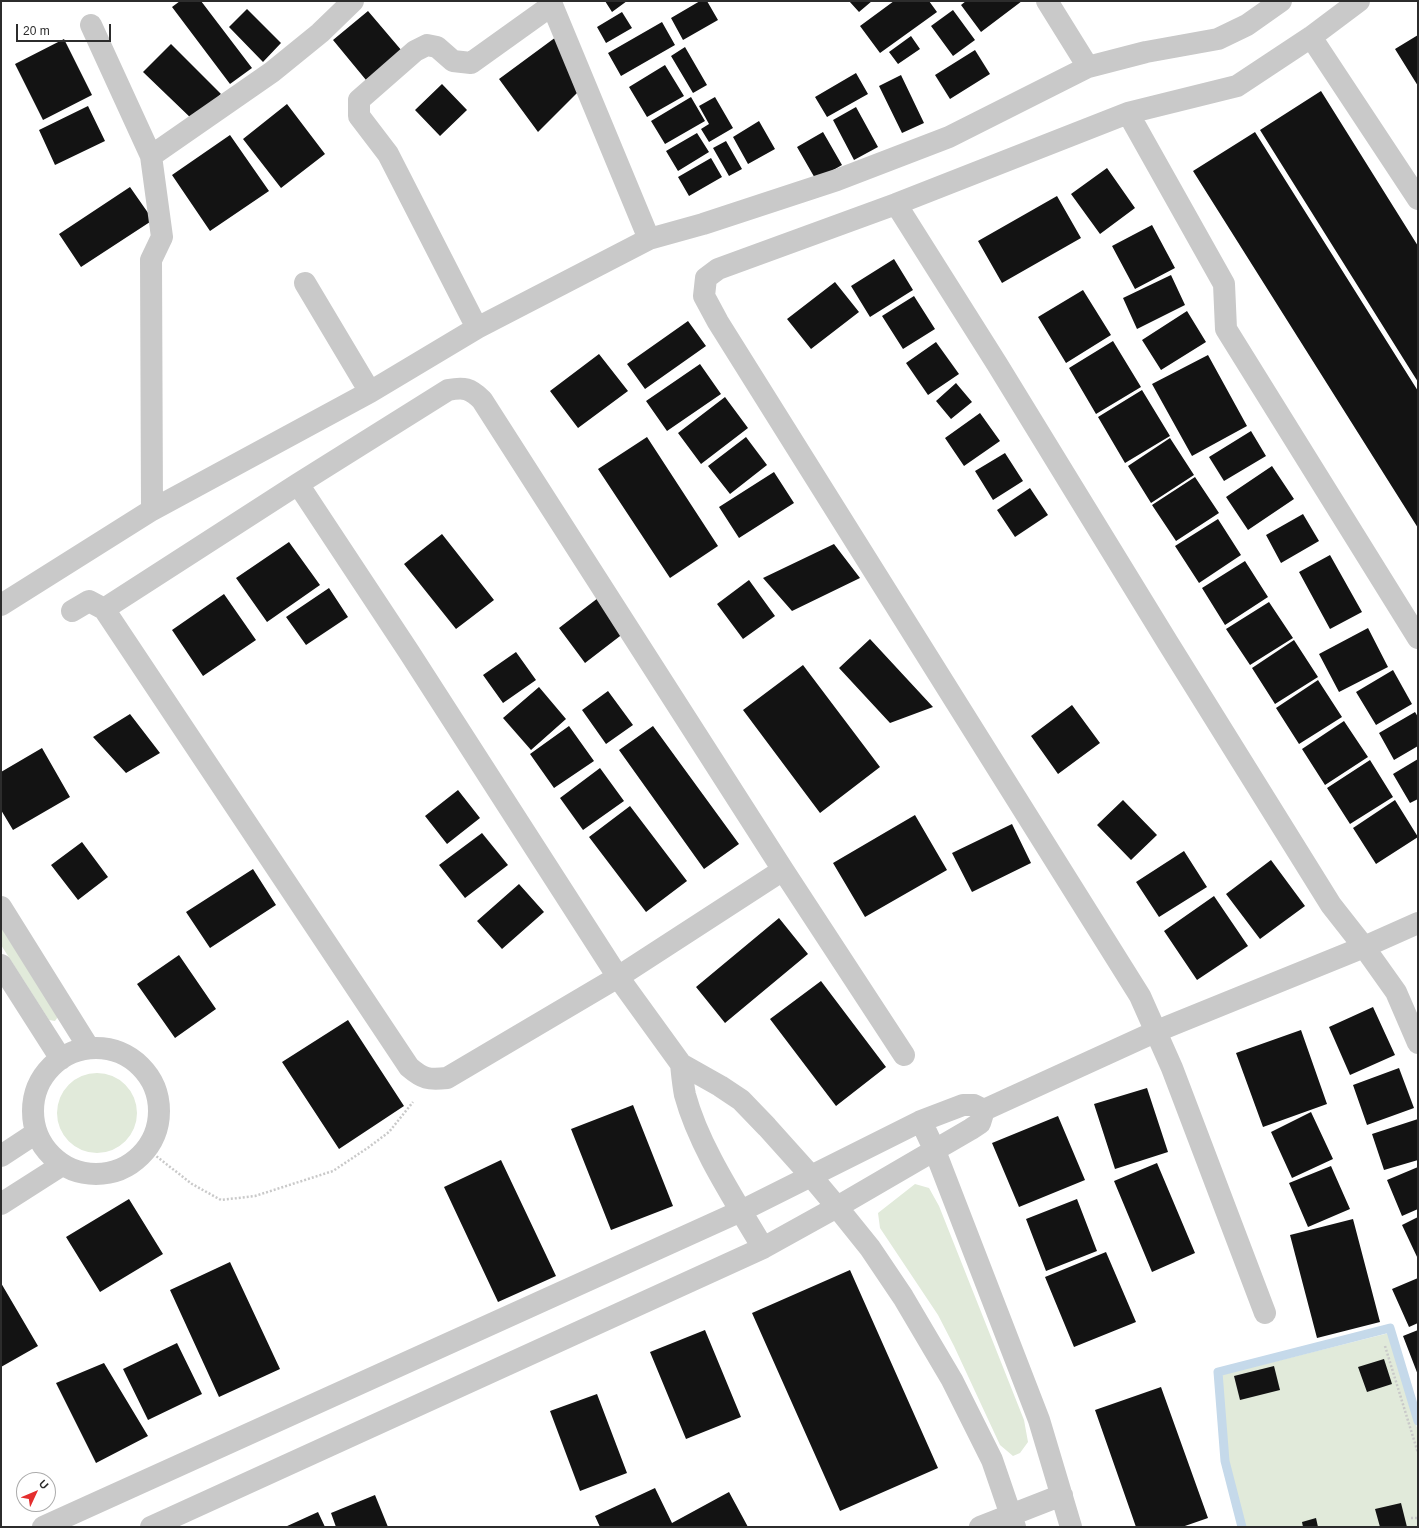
<!DOCTYPE html>
<style>
body{margin:0}
#map{position:relative;width:1419px;height:1528px;overflow:hidden;background:#fff;font-family:Arial,sans-serif}
canvas{display:block}
.frame{position:absolute;inset:0;border:2px solid #2c2c2c;pointer-events:none}
.north{position:absolute;left:16px;top:1472px;width:40px;height:40px;box-sizing:border-box;background:#fff;border:1px solid #ababab;border-radius:50%;rotate:46deg;font-size:11px;font-weight:700;line-height:16px;text-align:center;color:#2c2c2c}
.north::after{content:'';display:block;margin:auto;width:14px;height:18px;background:#e42e2e;clip-path:polygon(50% 0,100% 100%,50% 72%,0 100%)}
.scale{position:absolute;left:16px;top:24px;width:95px;height:18px;box-sizing:border-box;border:2px solid #2c2c2c;border-top:0;padding-left:5px;font-size:12px;line-height:14px;white-space:nowrap;color:#2c2c2c;-webkit-text-stroke:3px #fff;paint-order:stroke}
</style>
<div id="map">
<canvas width="1419" height="1528"></canvas>
<div class="frame"></div>
<div class="north">U</div>
<div class="scale">20 m</div>
</div>
<script>
const g = document.querySelector('canvas').getContext('2d');
g.lineJoin = 'round';
function fill(path, color) { g.fillStyle = color; g.fill(path, 'evenodd'); }
function strokePath(path, color, width, dash) { g.strokeStyle = color; g.lineWidth = width; g.lineCap = dash ? 'butt' : 'round'; g.setLineDash(dash || []); g.stroke(path); }
fill(new Path2D(`
 M1,923L60,1014L55,1021L49,1020L1,945Z
 M57 1113a40 40 0 1 1 80 0a40 40 0 1 1-80 0Z
 M915,1184L929,1188L939,1206L1024,1420L1028,1442L1020,1453L1013,1456L1000,1445L954,1346L938,1315L880,1228L878,1213Z
 M1389,1333L1418,1431V1527H1246L1229,1463L1221,1375Z`), '#e1eada');
strokePath(new Path2D(`
 M1242,1527L1225,1461L1218,1372L1390,1328L1418,1421`), '#c5d9ea', 9);
fill(new Path2D(`
 M180,1H201L252,68L230,84L172,7Z
 M605,1H627L612,12Z
 M700,1H707L718,20L683,40L671,18Z
 M849,1H872L859,12Z
 M894,1H929L937,12L880,53L860,26Z
 M966,1H1022L981,32L961,5Z
 M247,9L281,43L263,62L229,27Z
 M953,10L975,40L953,56L931,26Z
 M368,11L402,51L366,80L333,40Z
 M622,12L632,28L606,43L597,27Z
 M662,22L675,45L621,76L608,53Z
 M1418,35V86L1395,49Z
 M911,36L920,49L898,64L889,52Z
 M556,37L583,87L538,132L499,79Z
 M64,39L92,95L43,120L15,64Z
 M171,44L221,94L194,121L143,72Z
 M685,47L707,85L693,93L671,56Z
 M975,50L990,74L950,99L935,75Z
 M665,65L684,96L647,117L629,87Z
 M856,73L868,94L827,117L815,97Z
 M901,75L924,123L902,133L879,86Z
 M442,84L467,110L440,136L415,110Z
 M1321,91L1418,246V382L1260,130Z
 M691,97L705,121L665,144L651,121Z
 M715,97L733,128L709,142L701,129L709,124L699,106Z
 M287,104L325,154L281,188L243,139Z
 M88,106L105,141L55,165L39,130Z
 M856,107L878,147L854,160L833,120Z
 M759,121L775,149L748,164L733,137Z
 M823,132L842,165L816,180L797,147Z
 M1255,132L1418,391V528L1193,171Z
 M697,133L709,152L678,171L666,151Z
 M230,135L269,191L210,231L172,175Z
 M726,141L742,169L729,176L713,148Z
 M711,158L722,177L689,196L678,177Z
 M1107,168L1135,208L1100,234L1071,194Z
 M130,187L153,220L81,267L59,234Z
 M1057,196L1081,238L1002,283L978,241Z
 M1152,225L1175,268L1135,289L1112,246Z
 M894,259L913,290L870,317L851,286Z
 M1171,275L1185,305L1137,329L1123,298Z
 M835,282L859,312L811,349L787,319Z
 M1083,290L1111,335L1066,363L1038,317Z
 M914,296L935,329L903,349L882,316Z
 M1187,311L1206,342L1161,370L1142,340Z
 M688,321L706,346L645,389L627,364Z
 M1113,341L1141,387L1096,414L1069,368Z
 M936,342L959,374L928,395L906,363Z
 M599,354L628,391L578,428L550,391Z
 M1208,355L1247,426L1192,456L1152,384Z
 M700,364L721,394L667,431L646,401Z
 M956,383L972,402L951,419L936,401Z
 M1142,390L1170,436L1125,463L1098,417Z
 M725,397L748,428L701,464L678,433Z
 M980,413L1000,441L964,466L945,438Z
 M1251,431L1266,456L1224,481L1209,457Z
 M647,437L718,546L670,578L598,469Z
 M746,437L767,465L730,494L708,466Z
 M1170,438L1194,475L1151,503L1128,466Z
 M1005,453L1023,481L993,500L975,471Z
 M1272,466L1294,499L1248,530L1226,497Z
 M774,472L794,503L739,538L719,507Z
 M1195,477L1219,513L1176,541L1152,505Z
 M1030,488L1048,515L1015,537L997,510Z
 M1303,514L1319,541L1281,563L1266,535Z
 M1218,519L1241,555L1199,583L1175,546Z
 M442,534L494,600L456,629L404,564Z
 M289,542L320,585L267,622L236,578Z
 M834,544L860,578L792,611L763,578Z
 M1330,555L1362,612L1330,629L1299,572Z
 M1245,561L1268,597L1225,625L1202,588Z
 M749,580L775,616L743,639L717,604Z
 M329,588L348,617L306,645L286,617Z
 M224,594L256,640L203,676L172,630Z
 M598,598L624,633L585,663L559,628Z
 M1269,602L1293,638L1250,665L1226,629Z
 M1368,628L1388,667L1339,692L1319,654Z
 M870,639L933,707L890,723L839,668Z
 M1294,640L1318,677L1275,704L1252,668Z
 M516,652L536,680L503,703L483,675Z
 M803,665L880,767L820,813L743,710Z
 M1393,670L1412,704L1376,725L1356,692Z
 M1318,680L1342,717L1299,744L1276,708Z
 M539,687L566,719L531,750L503,718Z
 M608,691L633,725L606,744L582,710Z
 M1072,705L1100,743L1058,774L1031,736Z
 M1415,712L1418,717V746L1394,760L1379,733Z
 M130,714L160,753L126,773L93,737Z
 M1344,721L1368,757L1325,785L1302,749Z
 M569,726L594,761L554,788L530,754Z
 M653,726L739,844L704,869L619,750Z
 M42,748L70,797L13,830L1,810V772Z
 M1418,759V799L1410,803L1393,774Z
 M1370,760L1393,797L1350,824L1327,788Z
 M600,768L624,801L583,830L560,798Z
 M458,790L480,818L447,844L425,816Z
 M1123,800L1157,835L1131,860L1097,825Z
 M1395,800L1418,837L1376,864L1353,828Z
 M630,806L687,881L646,912L589,837Z
 M915,815L947,870L865,917L833,863Z
 M1012,824L1031,863L972,892L952,853Z
 M482,833L508,865L465,898L439,865Z
 M82,842L108,877L78,900L51,865Z
 M1184,851L1207,887L1159,917L1136,882Z
 M1271,860L1305,906L1260,939L1226,894Z
 M253,869L276,905L210,948L186,912Z
 M519,884L544,912L502,949L477,921Z
 M1214,896L1248,946L1197,980L1164,931Z
 M779,918L808,954L725,1023L696,987Z
 M179,955L216,1009L175,1038L137,984Z
 M821,981L886,1067L836,1106L770,1019Z
 M1373,1007L1395,1055L1350,1075L1329,1027Z
 M348,1020L404,1106L339,1149L282,1062Z
 M1301,1030L1327,1104L1263,1127L1236,1053Z
 M1399,1068L1414,1108L1367,1125L1353,1085Z
 M1147,1088L1168,1152L1115,1169L1094,1104Z
 M633,1105L673,1206L611,1230L571,1129Z
 M1311,1112L1333,1159L1292,1178L1271,1132Z
 M1058,1116L1085,1180L1019,1207L992,1143Z
 M1418,1119V1160L1384,1170L1372,1134Z
 M501,1160L556,1276L498,1302L444,1187Z
 M1157,1163L1195,1253L1152,1272L1114,1181Z
 M1331,1166L1350,1209L1308,1227L1289,1183Z
 M1418,1167V1209L1402,1216L1387,1180Z
 M129,1199L163,1254L100,1292L66,1237Z
 M1077,1199L1097,1251L1046,1271L1026,1219Z
 M1418,1217V1259L1402,1225Z
 M1353,1219L1380,1322L1317,1338L1290,1235Z
 M1106,1252L1136,1322L1074,1347L1045,1277Z
 M230,1262L280,1369L219,1397L170,1290Z
 M850,1270L938,1468L840,1511L752,1313Z
 M1418,1278V1323L1409,1327L1392,1289Z
 M1,1283L38,1346L1,1367Z
 M705,1330L741,1417L686,1439L650,1352Z
 M1418,1330V1375L1403,1336Z
 M177,1343L202,1394L148,1420L123,1369Z
 M1384,1359L1392,1384L1367,1392L1358,1367Z
 M104,1363L148,1436L96,1463L56,1383Z
 M1274,1366L1280,1390L1240,1400L1234,1376Z
 M1161,1387L1208,1518L1182,1527H1136L1095,1410Z
 M597,1394L627,1473L580,1491L550,1411Z
 M655,1488L672,1523L729,1492L748,1527H600L595,1516Z
 M375,1495L388,1527H336L331,1513Z
 M1401,1503L1407,1527H1380L1375,1509Z
 M318,1512L325,1527H285Z
 M1316,1518L1318,1527H1303L1302,1522Z`), '#131313');
strokePath(new Path2D(`
 M147,1149L192,1184L221,1200L255,1196L333,1171L369,1147L389,1132L413,1102
 M1385,1346L1418,1453
 M1411,1518H1418`), '#c9c9c9', 2.5, [2, 2]);
strokePath(new Path2D(`
 M549,1L552,5L649,239
 M1047,1L1088,67
 M91,25L151,156L162,237L151,260L152,510
 M1311,37L1418,199
 M1128,113L1224,284L1226,329L1418,638
 M151,156L272,72L320,33L353,1
 M896,204L997,364L1168,643L1331,905L1364,947L1396,992L1418,1043
 M305,283L370,392
 M477,328L388,154L359,116V100L415,51L427,45L437,47L453,61L471,63L552,5
 M298,484L409,652L618,977L681,1064L720,1086L741,1100L767,1127L811,1176L837,1207L870,1248L903,1297L952,1380L992,1460L1015,1527
 M1,605L152,510L370,392L477,328L649,239L703,224L837,180L949,137L1088,67L1146,52L1218,39L1247,25L1281,1
 M72,611L89,601L104,609
 M783,870L618,977L447,1078C428,1080 423,1079 409,1067L104,609L298,484L448,390C464,387 470,388 482,400L783,870L904,1055
 M1,907L89,1048
 M1,965L61,1059
 M33 1111a63 63 0 1 1 126 0a63 63 0 1 1-126 0Z
 M681,1064C682,1074 683,1085 685,1095C699,1147 736,1202 763,1248
 M984,1110L1157,1031L1364,947L1418,923
 M921,1121L935,1151L1039,1420L1071,1527
 M1,1156L36,1133
 M1,1204L62,1165
 M1265,1313L1172,1068L1140,996L718,322L704,296L706,278L718,269L896,204L1128,113L1237,86L1311,37L1359,1
 M43,1527L741,1211L921,1121L963,1105H974L984,1110
 M151,1527L763,1248L837,1207L971,1129L980,1123L984,1110
 M980,1527L1062,1495`), '#c9c9c9', 22);
</script>
